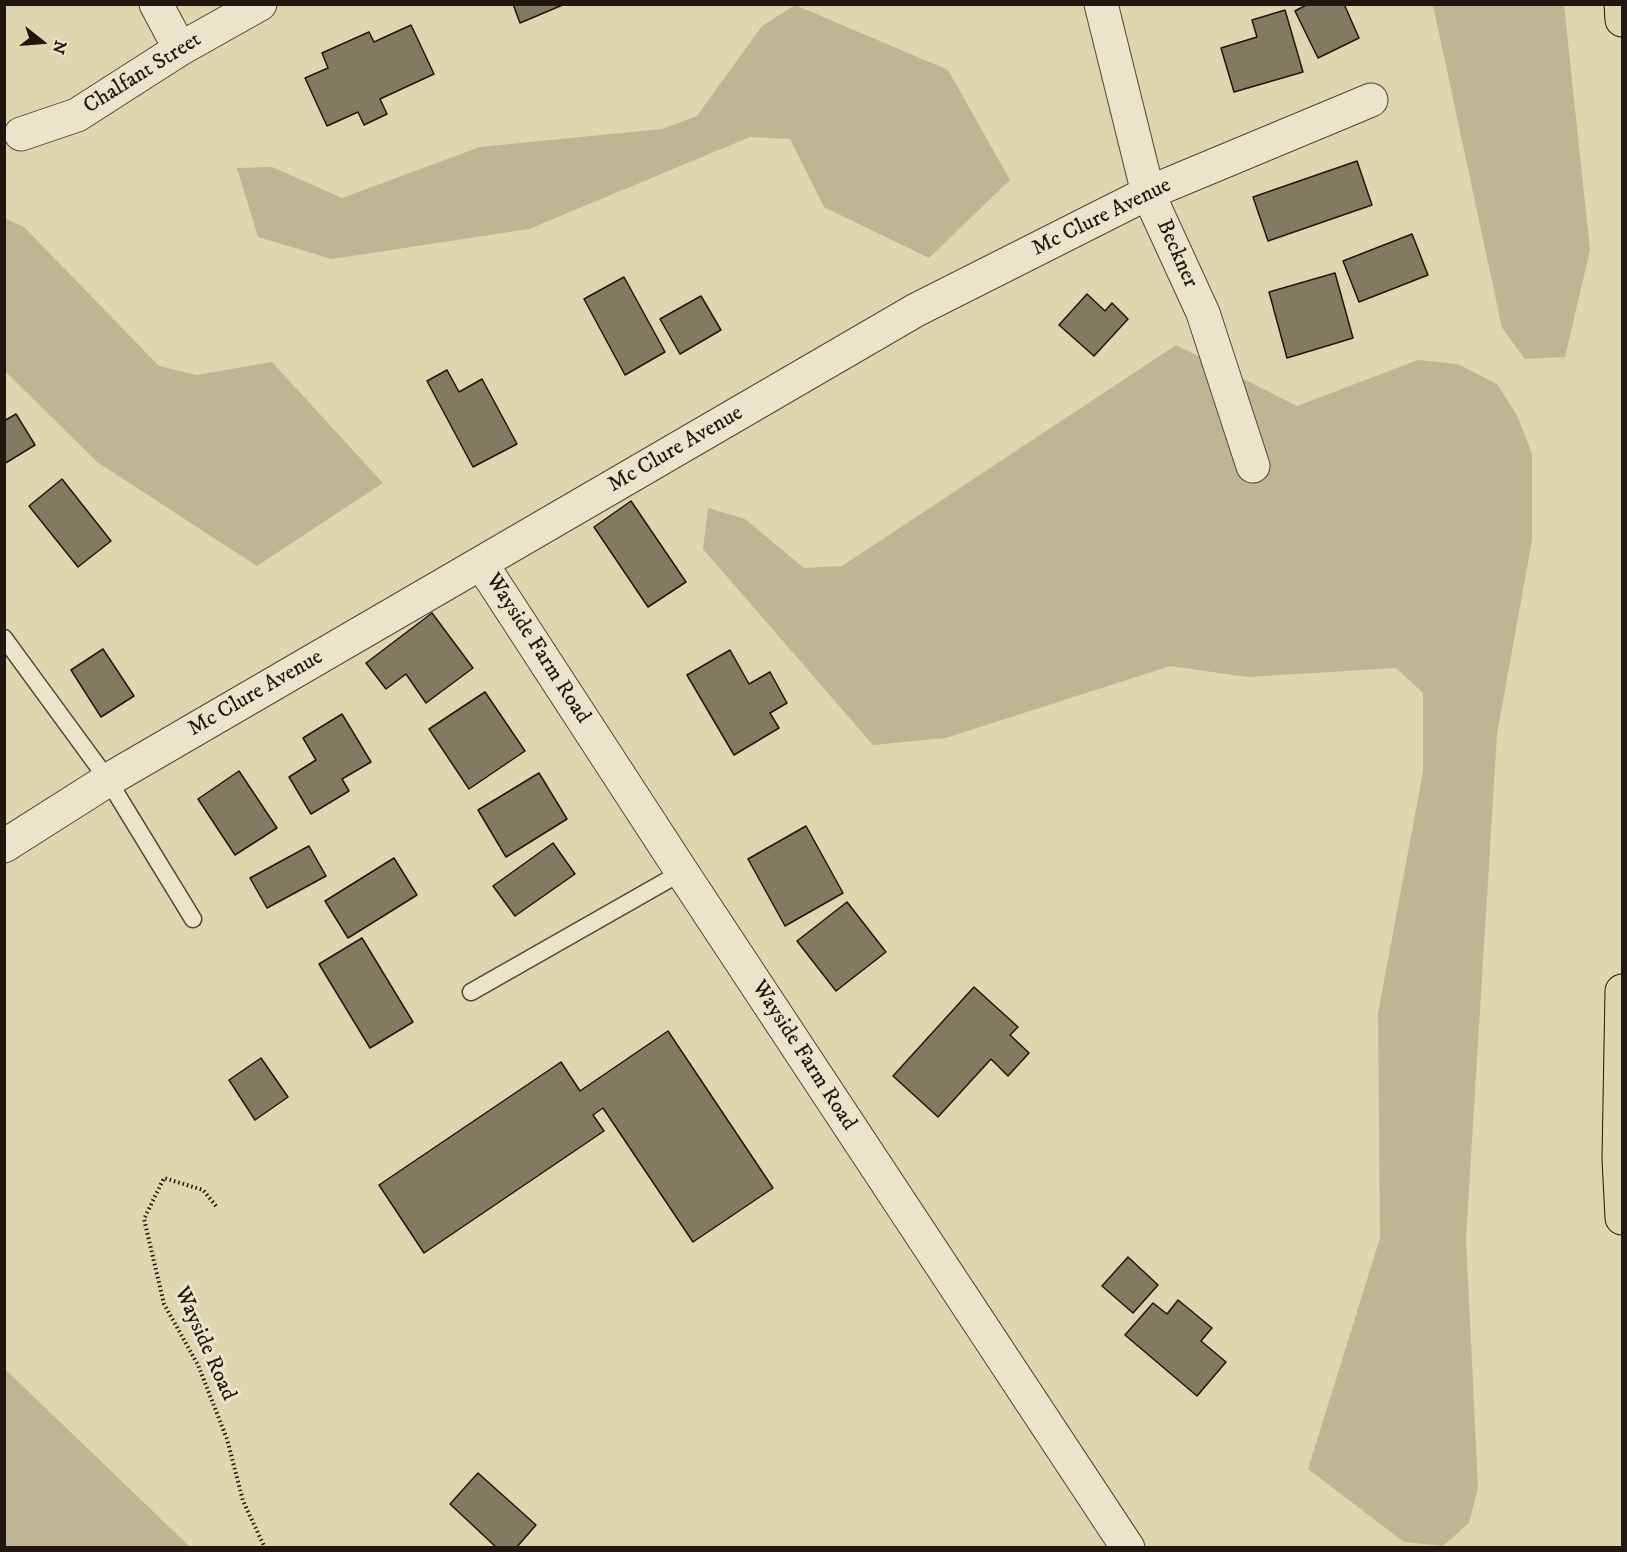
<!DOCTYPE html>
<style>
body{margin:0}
#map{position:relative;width:1627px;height:1552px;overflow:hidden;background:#dfd5af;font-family:"IM FELL DW Pica",serif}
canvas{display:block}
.frame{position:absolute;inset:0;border:6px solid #20170e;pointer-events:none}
.north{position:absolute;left:12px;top:12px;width:60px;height:60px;-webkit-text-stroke:4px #eae4cb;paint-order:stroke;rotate:107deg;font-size:16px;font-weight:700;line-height:24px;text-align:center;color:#20170e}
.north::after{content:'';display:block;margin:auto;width:21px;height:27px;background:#20170e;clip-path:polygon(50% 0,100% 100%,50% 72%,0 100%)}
</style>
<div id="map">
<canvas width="1627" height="1552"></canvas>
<div class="frame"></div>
<div class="north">N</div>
</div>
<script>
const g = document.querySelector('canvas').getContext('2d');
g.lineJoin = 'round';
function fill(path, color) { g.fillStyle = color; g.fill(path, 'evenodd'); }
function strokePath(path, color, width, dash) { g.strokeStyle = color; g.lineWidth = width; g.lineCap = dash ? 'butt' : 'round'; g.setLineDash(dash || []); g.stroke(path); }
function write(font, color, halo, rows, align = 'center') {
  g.font = font + ' "IM FELL DW Pica",serif'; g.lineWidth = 6; g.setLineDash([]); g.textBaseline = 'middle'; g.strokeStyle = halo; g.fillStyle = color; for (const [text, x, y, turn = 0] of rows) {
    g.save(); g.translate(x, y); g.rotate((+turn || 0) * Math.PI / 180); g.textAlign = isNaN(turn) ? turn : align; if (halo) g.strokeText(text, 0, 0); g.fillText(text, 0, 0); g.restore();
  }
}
fill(new Path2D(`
 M795,5L948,70L1010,180L929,258L824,207L790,139L750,137L529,229L332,259L258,237L237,168L272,167L342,198L480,147L662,129L697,116L762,26Z
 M1433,5H1564L1590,250L1565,357L1525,359L1502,328Z
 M5,218L24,227L159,366L197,375L272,362L383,483L257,566L97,462L5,371Z
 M1176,345L1297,406L1418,360L1458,364L1497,384L1518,417L1532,454V540L1497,734L1466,1238L1478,1487L1469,1523L1443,1546L1404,1542L1308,1469L1380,1238L1378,1013L1423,772V693L1396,668L1247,677L1170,666L946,738L873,745L703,549L708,508L745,519L804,568L842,566Z
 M4,1369H5L190,1547H5Z`), '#bfb594');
const building = new Path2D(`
 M513,4H565L520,23Z
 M1308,4H1344L1359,38L1318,58L1295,11Z
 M1285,10L1303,72L1234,92L1221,48L1257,37L1252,20Z
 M411,25L434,74L380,99L387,114L364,125L358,112L327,126L305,78L328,68L322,53L369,32L374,42Z
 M1357,161L1372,205L1268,241L1253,197Z
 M1412,234L1428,275L1359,302L1343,261Z
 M1335,273L1353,338L1287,358L1269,292Z
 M624,277L665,352L625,375L584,299Z
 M1087,294L1105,311L1112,303L1128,319L1094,356L1059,325Z
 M701,296L721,330L680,354L660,319Z
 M447,370L459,392L482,379L517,444L473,467L427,381Z
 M16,414L35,445L4,464V421Z
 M62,479L111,541L78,567L29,506Z
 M631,501L686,582L648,607L594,527Z
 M432,613L473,668L426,703L406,674L386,689L366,663Z
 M103,649L134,696L101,717L71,670Z
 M730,650L749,684L770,672L787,703L770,713L779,728L734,755L687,675Z
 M485,692L525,751L469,789L429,729Z
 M342,714L371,762L342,779L349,791L311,814L289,777L316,760L303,738Z
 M239,771L277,828L235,855L198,799Z
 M539,773L567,819L506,857L478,810Z
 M806,826L843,893L785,926L748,859Z
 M553,843L575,874L515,916L493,886Z
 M309,846L326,876L267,908L250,878Z
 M394,858L417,895L348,938L325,901Z
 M847,902L886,952L836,991L797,941Z
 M362,938L413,1022L370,1048L319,964Z
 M974,987L1018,1027L1010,1035L1029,1053L1008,1076L991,1059L938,1117L893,1076Z
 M668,1031L773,1188L693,1242L603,1108L593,1115L604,1131L424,1253L379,1185L561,1062L580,1091Z
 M261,1058L288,1097L255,1120L229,1080Z
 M1128,1257L1158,1285L1133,1313L1102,1286Z
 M1178,1300L1212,1328L1201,1341L1226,1362L1197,1396L1125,1335L1153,1303L1167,1314Z
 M478,1473L536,1525L516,1548H497L450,1504Z`);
fill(building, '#837a62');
strokePath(building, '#20170e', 1.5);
const service = new Path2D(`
 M4,638L108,780L193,919
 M471,992L682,872`);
const minor = new Path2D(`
 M156,4L180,49
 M1101,4L1148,193L1203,313L1253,466
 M21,134L77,115L180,49L260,4
 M481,563L682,872L1128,1548
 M4,846L108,780L916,310L1148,193L1371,100`);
const motorway = new Path2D(`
 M1621,4L1622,20
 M1622,991L1619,1158L1622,1182
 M1619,1159L1622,1218`);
strokePath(service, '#504636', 19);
strokePath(minor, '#504636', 35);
strokePath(motorway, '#20170e', 35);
strokePath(new Path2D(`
 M216,1206L203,1190L164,1178L144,1219L164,1304L198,1365L227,1439L243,1501L265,1548`), '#20170e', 4, [1.5, 3]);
strokePath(service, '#eae4cb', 16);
strokePath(minor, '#eae4cb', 33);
strokePath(motorway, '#dfd5af', 33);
write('22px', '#20170e', '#eae4cb', [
 ["Chalfant Street",143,74,-32],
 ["Mc Clure Avenue",1102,218,-26],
 ["Beckner",1176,254,66],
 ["Mc Clure Avenue",676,450,-30],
 ["Wayside Farm Road",537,649,57],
 ["Mc Clure Avenue",256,694,-30],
 ["Wayside Farm Road",803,1056,57],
 ["Wayside Road",204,1344,66]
]);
</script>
